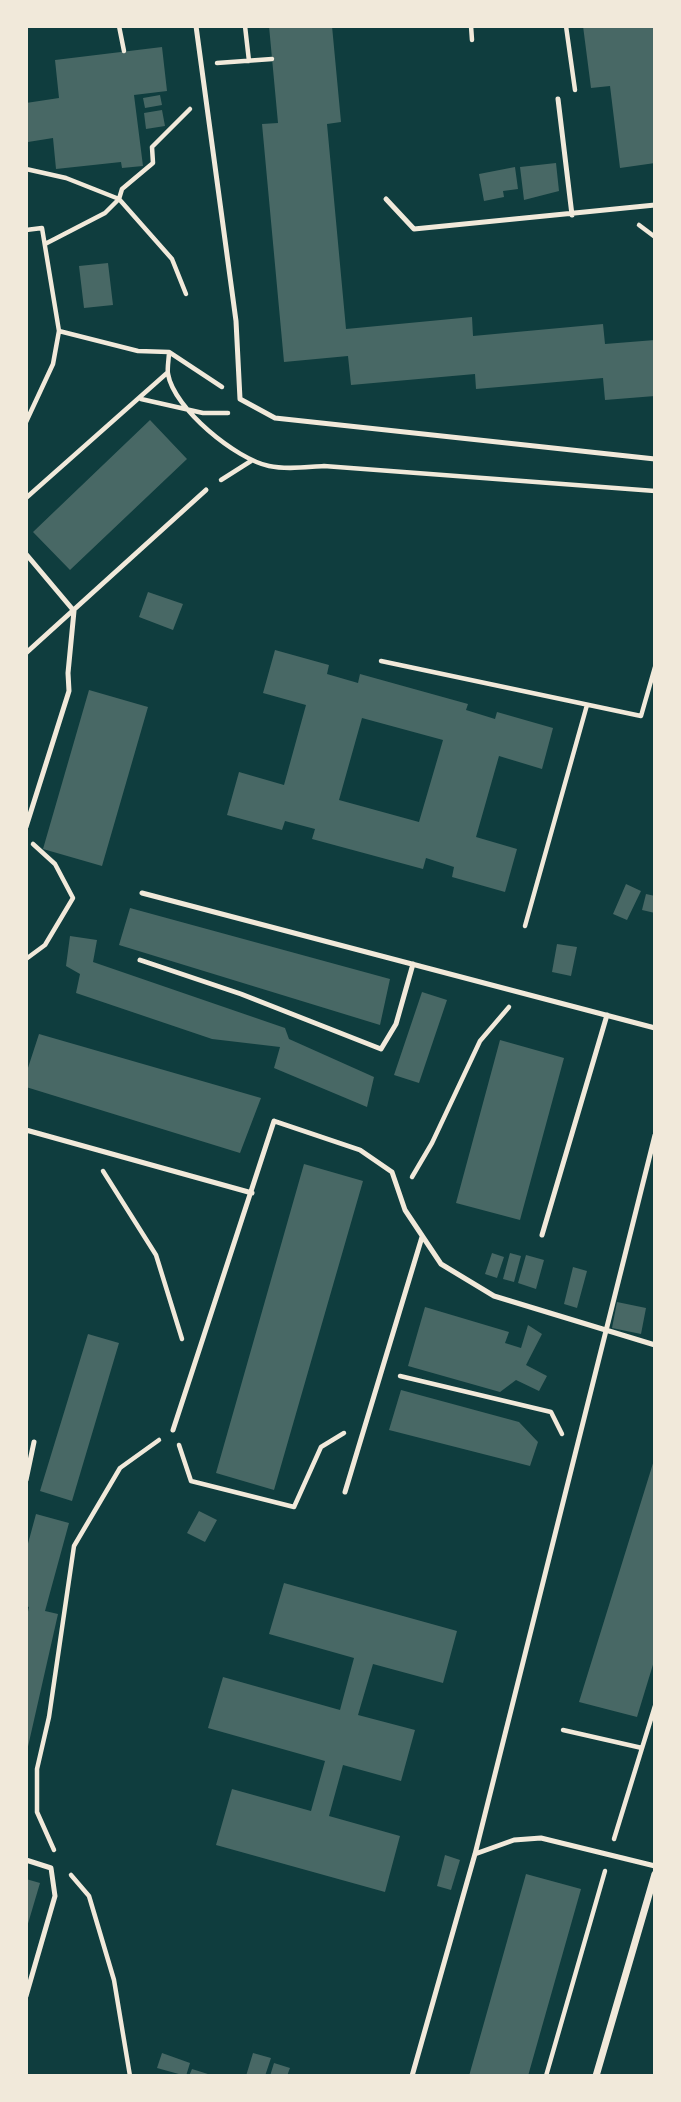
<!DOCTYPE html>
<style>
body{margin:0}
#map{position:relative;width:681px;height:2102px;overflow:hidden;background:#0f3d3e;font-family:Overpass,sans-serif}
canvas{display:block}
.frame{position:absolute;inset:0;border:28px solid #f1e9da;pointer-events:none}
</style>
<div id="map">
<canvas width="681" height="2102"></canvas>
<div class="frame"></div>
</div>
<script>
const g = document.querySelector('canvas').getContext('2d');
g.lineJoin = 'round';
function fill(path, color) { g.fillStyle = color; g.fill(path, 'evenodd'); }
function strokePath(path, color, width, dash) { g.strokeStyle = color; g.lineWidth = width; g.lineCap = dash ? 'butt' : 'round'; g.setLineDash(dash || []); g.stroke(path); }
fill(new Path2D(`
 M269,26H332L341,122L327,124L346,329L472,317L473,336L603,324L605,344L655,340V396L605,400L603,378L476,389L475,374L351,385L348,356L284,362L262,124L278,123Z
 M583,26H655V163L620,168L610,86L591,88Z
 M162,47L167,91L134,95L143,166L122,168L121,162L56,169L53,138L28,142L26,103L59,98L55,60Z
 M160,95L162,105L145,108L143,98Z
 M162,110L165,126L146,129L144,113Z
 M556,163L559,191L524,200L520,167Z
 M515,167L518,189L503,191L504,197L484,201L479,174Z
 M108,263L113,305L84,308L79,266Z
 M150,420L187,459L70,570L33,532Z
 M148,592L183,604L173,630L139,617Z
 M275,650L329,665L327,674L358,683L360,674L468,704L466,710L495,719L497,712L553,728L542,769L499,756L476,837L517,849L505,892L452,877L454,867L426,858L423,869L312,839L315,829L285,821L282,830L227,815L239,772L284,785L306,705L263,693ZM362,718L443,740L419,822L339,800Z
 M89,690L148,707L102,866L43,849Z
 M626,884L641,891L627,920L613,914Z
 M646,894L655,896V913L642,910Z
 M130,908L390,979L380,1025L119,945Z
 M70,936L97,940L93,962L285,1028L289,1039L374,1077L367,1107L274,1068L280,1047L212,1039L76,993L80,974L66,966Z
 M557,944L577,947L571,976L552,972Z
 M422,992L447,1000L419,1083L394,1075Z
 M39,1034L261,1098L240,1153L26,1087V1074Z
 M500,1040L564,1058L520,1220L456,1203Z
 M304,1164L363,1181L274,1490L216,1473Z
 M492,1253L504,1257L497,1278L485,1274Z
 M510,1253L521,1256L514,1282L503,1279Z
 M526,1255L544,1260L536,1289L518,1283Z
 M573,1267L587,1271L577,1308L564,1304Z
 M617,1302L646,1308L641,1334L612,1328Z
 M425,1307L509,1332L505,1343L521,1348L528,1325L542,1334L526,1365L547,1376L539,1391L516,1380L500,1392L408,1366Z
 M88,1334L119,1343L72,1501L40,1491Z
 M401,1390L519,1422L538,1442L530,1466L389,1430Z
 M654,1460L655,1658L637,1717L579,1702Z
 M199,1511L217,1520L205,1542L187,1533Z
 M36,1514L69,1523L45,1611L58,1614L27,1751L26,1621L29,1607L26,1606V1551Z
 M284,1583L457,1631L443,1683L373,1664L358,1715L415,1730L401,1781L343,1765L329,1816L400,1836L385,1892L216,1845L232,1789L311,1811L325,1761L208,1728L223,1677L340,1710L354,1658L269,1634Z
 M445,1855L460,1860L451,1890L437,1886Z
 M526,1874L581,1889L528,2076H469Z
 M26,1879L40,1883L27,1927H26Z
 M162,2053L190,2063L186,2076L157,2068Z
 M253,2053L271,2058L265,2076H246Z
 M274,2063L290,2068L287,2076H270Z
 M192,2069L211,2075L210,2076H189Z`), '#486865');
strokePath(new Path2D(`
 M119,26L124,51
 M245,26L249,61
 M471,26L472,40
 M566,26L575,90
 M217,63L272,59
 M26,169L66,178L119,199L122,189L153,163L152,147L190,109
 M639,225L655,237
 M26,230L42,228L59,331L138,351L169,352L222,387
 M45,244L105,213L119,199L172,259L186,294
 M169,352C169,359 167,367 168,374C174,409 236,459 269,466C287,470 306,467 324,466L655,491
 M141,399L203,413H228
 M26,422L53,364L59,331
 M221,480L251,461
 M26,498L167,373
 M381,661L641,716L655,667
 M525,926L587,705
 M26,959L45,945L73,898L55,864L33,844
 M103,1171L156,1255L182,1339
 M412,1177L432,1143L480,1041L509,1007
 M400,1376L551,1412L562,1434
 M179,1445L191,1481L294,1507L321,1447L344,1433
 M563,1730L642,1748
 M614,1839L655,1706
 M54,1850L37,1812V1769L49,1717L74,1546L120,1468L159,1440
 M71,1875L89,1896L114,1980L130,2076
 M546,2076L605,1871`), '#f1e9da', 4.5);
strokePath(new Path2D(`
 M196,26L236,321L240,399L275,418L655,459
 M558,99L572,215
 M386,199L414,229L655,205
 M26,554L74,611L68,673L69,691L26,827
 M26,653L206,490
 M142,893L655,1028
 M140,960L241,994L381,1049L396,1024L413,964
 M26,1130L252,1193
 M542,1235L607,1015
 M173,1430L274,1121L360,1150L392,1172L405,1210L441,1264L494,1296L655,1345
 M26,1480L34,1442
 M345,1492L422,1237
 M475,1854L514,1840L541,1838L655,1866
 M26,1860L51,1868L55,1896L26,1996
 M412,2076L475,1854L655,1135`), '#f1e9da', 5);
strokePath(new Path2D(`
 M596,2076L655,1874`), '#f1e9da', 7);
</script>
